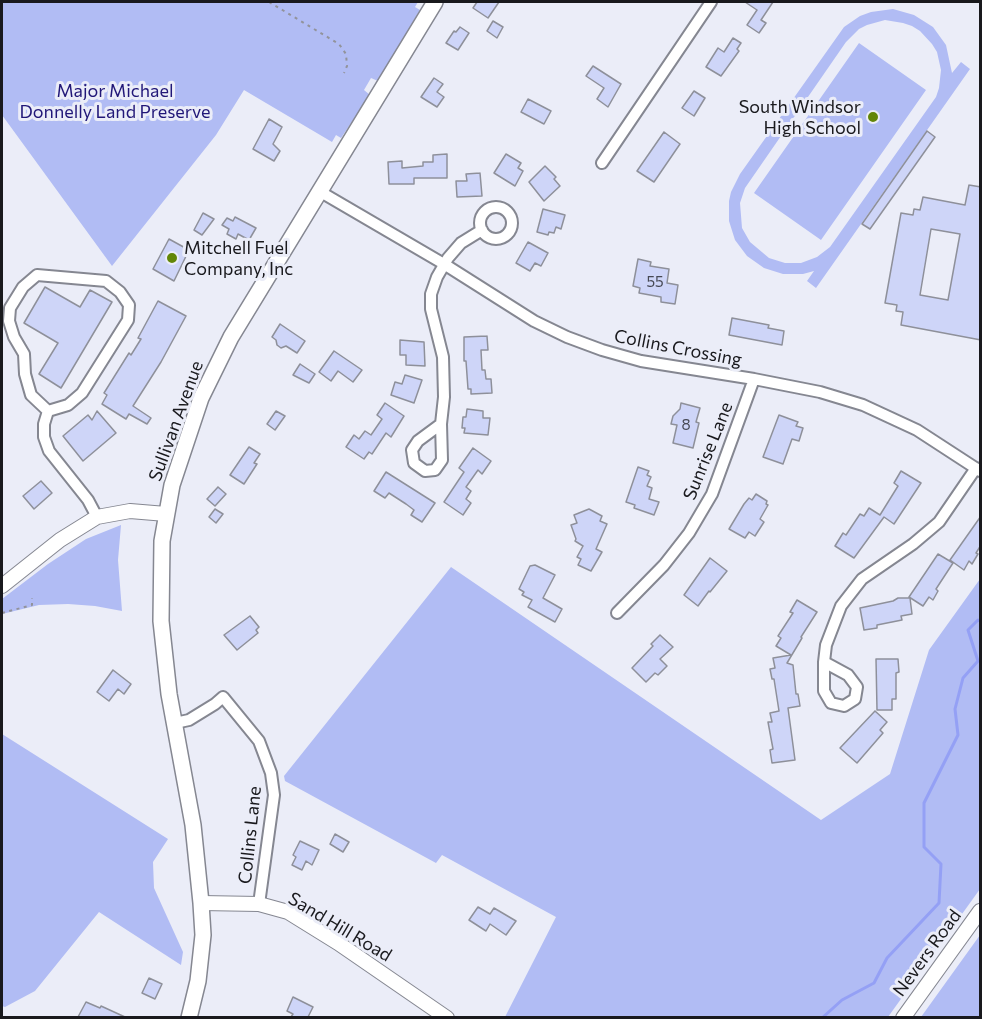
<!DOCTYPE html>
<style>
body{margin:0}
#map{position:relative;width:982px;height:1019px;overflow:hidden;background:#ebedf8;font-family:Commissioner,sans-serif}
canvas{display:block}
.frame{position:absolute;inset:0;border:3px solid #19191d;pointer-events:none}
</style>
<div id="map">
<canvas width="982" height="1019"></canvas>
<div class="frame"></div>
</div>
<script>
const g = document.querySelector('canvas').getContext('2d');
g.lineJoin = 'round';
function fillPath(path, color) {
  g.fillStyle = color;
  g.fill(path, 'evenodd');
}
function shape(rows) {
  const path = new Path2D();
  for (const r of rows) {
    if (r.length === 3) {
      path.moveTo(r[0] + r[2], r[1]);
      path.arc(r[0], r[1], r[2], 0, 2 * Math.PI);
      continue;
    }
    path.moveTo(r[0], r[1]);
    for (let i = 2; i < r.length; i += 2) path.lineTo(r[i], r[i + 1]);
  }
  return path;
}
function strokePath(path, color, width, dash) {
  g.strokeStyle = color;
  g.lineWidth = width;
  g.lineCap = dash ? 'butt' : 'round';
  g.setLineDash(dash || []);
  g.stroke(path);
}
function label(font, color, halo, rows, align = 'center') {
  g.font = font + ' Commissioner,sans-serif';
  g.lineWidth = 6;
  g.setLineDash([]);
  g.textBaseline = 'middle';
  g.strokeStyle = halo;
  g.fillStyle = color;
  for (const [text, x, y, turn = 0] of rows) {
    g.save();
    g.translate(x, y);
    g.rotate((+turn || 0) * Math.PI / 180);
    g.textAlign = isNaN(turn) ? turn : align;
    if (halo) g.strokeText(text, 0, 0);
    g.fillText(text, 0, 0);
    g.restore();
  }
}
fillPath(shape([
 [2,2,418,2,415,7,420,10,378,81,371,78,364,90,370,95,341,138,336,135,332,142,244,90,216,135,112,266,2,115],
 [893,9,914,15,933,27,946,45,952,73,961,62,970,69,816,288,807,281,814,271,803,274,783,274,764,268,747,256,735,240,729,221,729,201,731,192,740,174,844,27,860,16,871,12],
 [885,20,903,23,912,26,920,31,932,44,937,52,941,70,939,88,936,97,830,247,817,257,801,263,785,263,769,258,750,242,742,228,740,203,745,188,846,42,859,29,867,25],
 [859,43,926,90,821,240,754,193],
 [121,525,118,560,122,611,95,606,68,604,39,605,2,614,2,599,48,564,86,539],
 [451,567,821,820,890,774,929,650,980,579,980,889,888,1017,505,1017,556,917,442,855,436,863,285,781,284,776],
 [2,734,168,839,153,862,154,888,183,952,181,965,99,912,35,991,5,1007,2,1006],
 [980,935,980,1017,921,1017]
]), '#b1bcf4');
strokePath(shape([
 [822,1018,842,1000,874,983,887,958,939,903,941,864,924,847,924,803,958,735,955,709,963,678,978,661,968,630,978,620,980,621]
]), '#94a0f5', 3);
const building = shape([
 [477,2,499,2,488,18,473,8,477,2],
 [745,2,773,2,761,20,766,23,759,33,747,25,757,10,745,2],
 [493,21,503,27,497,38,487,31,493,21],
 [460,27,469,33,458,50,446,43,454,31,456,32,460,27],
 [733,38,741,43,737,49,739,51,721,76,706,67,718,48,724,52,733,38],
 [593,66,621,84,608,107,597,99,604,88,586,76,593,66],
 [434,78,443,84,437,92,444,97,437,107,421,97,434,78],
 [694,91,705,98,694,116,682,108,694,91],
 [528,99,551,111,544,124,521,112,528,99],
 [269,119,282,127,273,144,280,151,274,161,253,149,269,119],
 [927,131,935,137,870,229,862,224,927,131],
 [664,132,680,144,654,182,637,171,664,132],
 [447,154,447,178,414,178,414,184,389,184,388,162,402,161,402,168,423,166,423,162,433,162,433,155,447,154],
 [506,154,521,163,518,168,523,171,515,186,494,173,506,154],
 [545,166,556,177,554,179,560,186,544,201,529,182,545,166],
 [480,173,482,196,457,197,456,181,467,181,466,174,480,173],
 [969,185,981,187,981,340,901,325,903,312,896,311,897,305,885,303,901,213,913,215,914,209,920,210,923,197,965,205,969,185],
 [931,229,960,234,948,300,920,295,931,229],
 [543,209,565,215,561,229,556,227,554,233,549,232,548,235,537,232,543,209],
 [203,213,214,219,202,235,194,230,203,213],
 [235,217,256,228,249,240,238,234,236,239,227,234,229,229,222,225,227,218,233,221,235,217],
 [169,239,189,250,174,281,153,269,169,239],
 [528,242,548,253,541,266,535,263,530,271,516,263,528,242],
 [638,259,651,262,650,266,669,269,667,283,678,285,675,304,661,302,661,297,639,293,640,288,633,286,638,259],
 [45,287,80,307,90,290,112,302,61,388,39,374,58,343,24,323,45,287],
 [158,301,186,316,161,362,133,406,151,418,147,424,129,414,126,419,102,404,107,395,104,393,129,353,131,355,141,339,138,338,158,301],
 [732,318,769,325,768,328,784,331,782,345,729,335,732,318],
 [280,324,305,341,297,353,286,346,281,348,277,345,276,340,272,337,280,324],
 [487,336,488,350,481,350,482,370,485,370,486,379,491,379,492,393,471,394,471,389,468,389,466,361,464,361,464,337,487,336],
 [400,340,424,342,425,366,406,365,406,355,400,355,400,340],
 [334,351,362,370,353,382,338,371,331,381,319,372,334,351],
 [300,364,315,374,309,383,293,375,300,364],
 [405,375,422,380,414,403,391,395,395,382,402,384,405,375],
 [385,403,404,416,391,437,386,433,372,454,369,452,364,459,346,447,354,435,359,439,365,431,371,435,382,419,377,415,385,403],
 [681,403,700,408,696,422,699,423,693,448,673,443,677,425,671,424,673,416,680,409,681,403],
 [467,409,483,411,483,418,490,418,488,435,464,433,465,428,462,428,463,417,466,417,467,409],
 [97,411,116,433,83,461,63,436,88,415,92,420,97,411],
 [276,411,285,416,275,430,267,424,276,411],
 [779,415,798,422,796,426,803,428,799,441,792,439,783,464,763,457,779,415],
 [249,447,260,454,254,463,257,464,244,484,230,475,249,447],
 [473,448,491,461,482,474,478,470,466,487,471,491,466,499,471,503,463,515,444,502,464,472,459,468,473,448],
 [638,467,649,471,647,475,651,477,647,486,652,488,649,499,659,502,654,515,634,508,635,505,626,502,638,467],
 [901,471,921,483,894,524,884,517,854,558,835,546,843,533,846,535,860,514,864,516,869,508,880,515,898,486,894,483,901,471],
 [386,472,435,503,422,522,411,515,414,510,406,504,389,493,385,498,374,491,386,472],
 [41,481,52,493,34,509,23,496,41,481],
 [218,487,226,494,215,506,207,499,218,487],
 [756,494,767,501,766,504,768,505,760,519,764,522,755,536,749,532,745,538,729,529,744,504,749,498,752,500,756,494],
 [215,509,223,514,216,523,209,517,215,509],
 [589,509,602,516,600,521,607,524,596,549,602,552,591,571,578,565,581,559,577,557,583,546,575,541,576,539,571,525,577,523,574,515,589,509],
 [981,516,981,545,976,553,978,554,972,564,969,561,964,570,950,560,981,516],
 [938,554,953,563,936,589,938,591,933,600,929,597,923,606,909,597,938,554],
 [710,558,727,571,710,592,709,591,698,606,684,595,710,558],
 [535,565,555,575,543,598,562,609,555,622,528,607,532,600,522,595,524,592,519,589,530,566,535,565],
 [898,598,910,598,912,614,901,616,902,620,877,625,877,628,864,630,860,608,893,601,898,598],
 [797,600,817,612,801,637,802,638,787,663,793,665,796,694,798,694,800,706,788,708,795,760,772,763,770,750,773,749,768,722,772,722,770,713,779,711,774,679,772,679,770,669,775,668,773,658,791,655,776,646,781,638,778,636,793,613,790,612,797,600],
 [250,616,259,627,256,630,258,633,237,650,224,635,250,616],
 [660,635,673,647,660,659,667,666,658,675,655,673,646,682,632,668,653,646,651,644,660,635],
 [876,659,898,659,899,672,896,673,896,699,892,699,892,710,877,710,876,659],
 [113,670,131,684,124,694,118,689,109,701,97,692,113,670],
 [875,711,887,722,880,730,883,733,857,763,840,748,875,711],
 [335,834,349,842,343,852,330,844,335,834],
 [300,841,319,850,312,865,306,861,302,870,292,865,296,857,293,855,300,841],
 [478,907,490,914,494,908,516,921,506,935,490,924,486,931,469,920,478,907],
 [149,978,162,984,155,999,142,993,149,978],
 [293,997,313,1007,308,1017,291,1017,293,1014,287,1011,293,997],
 [86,1002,100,1008,101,1006,125,1017,78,1017,86,1002]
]);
fillPath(building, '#ced5f8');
strokePath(building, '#8e909a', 1.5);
const minor = shape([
 [602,163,711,2],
 [319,191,444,264,534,321,567,337,602,350,641,361,754,379,820,392,863,405,917,430,980,471],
 [496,223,16],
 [48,411,31,395,25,374,24,354,14,337,9,321,10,308,23,287,37,275,106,281,120,292,129,305,128,320,82,393,68,405,48,411,44,424,44,437,49,451,88,500,97,517],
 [441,424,418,441,412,450,414,463,425,471,435,470,442,460,441,424,444,397,443,357,431,309,431,294,437,277,448,258,461,243,482,230],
 [617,613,664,565,689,533,712,494,754,379],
 [824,662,848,675,857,687,855,699,844,706,831,703,824,691,824,662,826,645,841,606,862,579,913,544,939,522,976,468],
 [175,723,189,720,215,704,223,697,259,741,271,773,274,795,259,904]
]);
const tertiary = shape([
 [2,586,60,540,97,517,130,511,166,514],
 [201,903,259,904,288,912,338,943,447,1018],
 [903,1018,980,911]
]);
const secondary = shape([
 [189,1018,198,981,203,935,201,903,193,825,169,694,161,621,162,541,172,485,201,398,231,337,435,2]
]);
strokePath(minor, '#858791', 14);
strokePath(tertiary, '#858791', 16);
strokePath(secondary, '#858791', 18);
strokePath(shape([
 [269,2,339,44,346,54,347,66,344,73],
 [2,613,32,605,32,598]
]), '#92939b', 2, [3, 4.5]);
strokePath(minor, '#fff', 10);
strokePath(tertiary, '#fff', 14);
strokePath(secondary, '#fff', 15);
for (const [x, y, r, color] of [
 [873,117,6,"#628608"],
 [172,258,6,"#628608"]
]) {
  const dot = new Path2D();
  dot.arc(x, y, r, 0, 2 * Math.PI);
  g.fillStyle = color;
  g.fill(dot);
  strokePath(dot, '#ebedf8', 2);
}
label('15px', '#464854', null, [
 ["55",655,282],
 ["8",686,425]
]);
label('18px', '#211778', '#ebedf8', [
 ["Major Michael",115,91],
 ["Donnelly Land Preserve",115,112]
]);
label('18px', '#19191d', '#ebedf8', [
 ["South Windsor",861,107],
 ["High School",861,128],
 ["Mitchell Fuel",184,248,"left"],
 ["Company, Inc",184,269,"left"]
], 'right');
label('18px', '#19191d', '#ebedf8', [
 ["Collins Crossing",678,348,11],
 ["Sullivan Avenue",176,421,-70],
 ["Sunrise Lane",708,451,-68],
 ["Collins Lane",250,835,-84],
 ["Sand Hill Road",340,927,31],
 ["Nevers Road",927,953,-54]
]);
</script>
